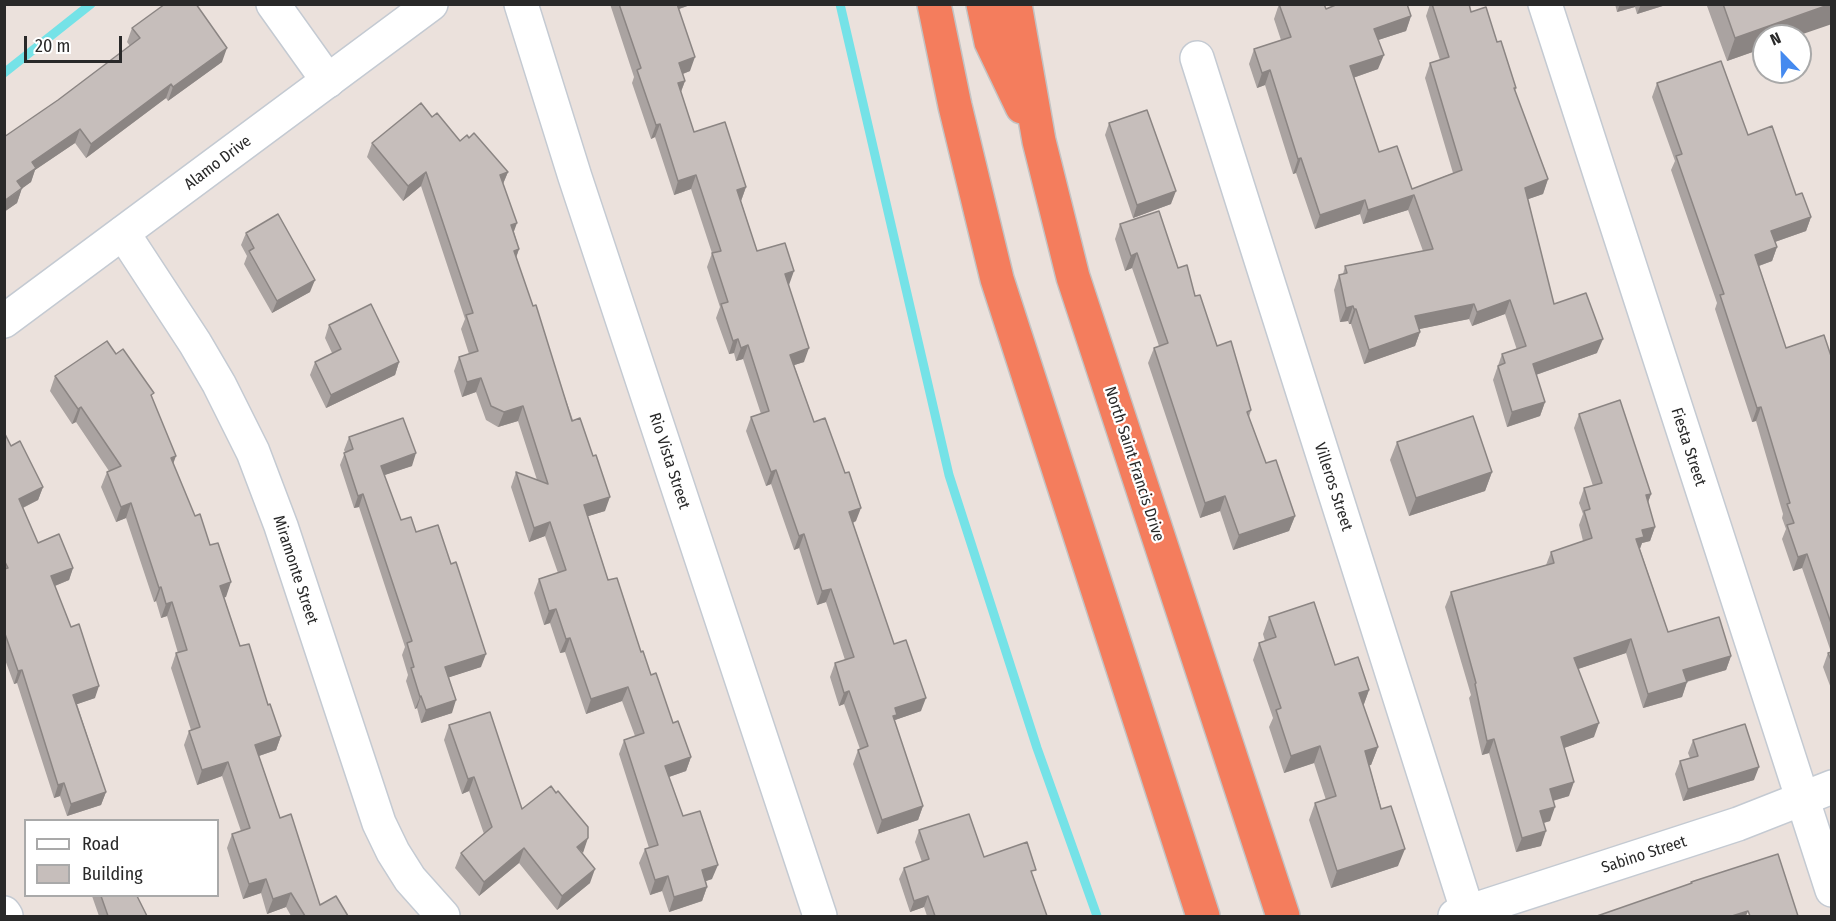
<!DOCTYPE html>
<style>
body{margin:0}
#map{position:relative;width:1836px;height:921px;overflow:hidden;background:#ebe1dc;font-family:"Fira Sans Condensed",sans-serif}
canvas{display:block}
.frame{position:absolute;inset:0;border:6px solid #292929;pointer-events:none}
.legend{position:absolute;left:24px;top:819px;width:195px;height:78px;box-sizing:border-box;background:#fff;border:2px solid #a9a9a9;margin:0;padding:8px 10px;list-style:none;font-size:18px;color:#292929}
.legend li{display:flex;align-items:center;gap:12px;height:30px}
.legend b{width:30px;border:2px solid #a9a9a9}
.north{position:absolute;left:1752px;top:24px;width:60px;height:60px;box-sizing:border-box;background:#fff;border:2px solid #a9a9a9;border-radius:50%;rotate:337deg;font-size:16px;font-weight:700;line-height:24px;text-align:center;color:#292929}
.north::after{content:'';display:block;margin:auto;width:21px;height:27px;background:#458aef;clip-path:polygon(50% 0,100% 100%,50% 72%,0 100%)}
.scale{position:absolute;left:24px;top:36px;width:98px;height:27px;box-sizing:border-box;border:3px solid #292929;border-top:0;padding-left:8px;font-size:18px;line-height:21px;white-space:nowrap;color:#292929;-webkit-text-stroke:4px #fff;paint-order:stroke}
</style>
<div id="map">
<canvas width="1836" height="921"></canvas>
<div class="frame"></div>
<ul class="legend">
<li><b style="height:8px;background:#fff"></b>Road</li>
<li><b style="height:16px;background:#c6bebb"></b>Building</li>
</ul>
<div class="north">N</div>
<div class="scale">20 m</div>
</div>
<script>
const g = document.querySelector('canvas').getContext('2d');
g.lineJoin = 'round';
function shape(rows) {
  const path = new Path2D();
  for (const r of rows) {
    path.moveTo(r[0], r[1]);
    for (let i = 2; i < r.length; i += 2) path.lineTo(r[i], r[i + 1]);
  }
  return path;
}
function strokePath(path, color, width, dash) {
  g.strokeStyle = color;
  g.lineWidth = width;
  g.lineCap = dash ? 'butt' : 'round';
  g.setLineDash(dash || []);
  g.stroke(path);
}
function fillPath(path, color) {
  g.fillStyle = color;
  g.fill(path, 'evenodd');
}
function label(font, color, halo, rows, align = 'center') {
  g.font = font + ' "Fira Sans Condensed",sans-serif';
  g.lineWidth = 4.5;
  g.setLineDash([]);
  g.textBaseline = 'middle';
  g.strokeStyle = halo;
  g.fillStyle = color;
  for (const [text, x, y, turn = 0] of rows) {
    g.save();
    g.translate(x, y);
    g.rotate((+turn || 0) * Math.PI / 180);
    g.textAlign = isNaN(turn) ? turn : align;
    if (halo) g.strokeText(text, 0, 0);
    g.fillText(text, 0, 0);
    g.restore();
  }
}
strokePath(shape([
 [840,4,949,475,1037,748,1097,916],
 [4,73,91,4]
]), '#75e2e7', 9);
const street = shape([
 [273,4,328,81],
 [521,4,575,177,820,916],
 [1545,4,1832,890],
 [1197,58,1469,916],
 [123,233,195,343,219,384,253,452,281,526,379,823,393,852,410,879,443,916],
 [4,913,6,916],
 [1455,916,1738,824,1832,787]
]);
const secondary = shape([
 [4,321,431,4]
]);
const highway = shape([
 [934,4,955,106,997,279,1203,916],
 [983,4,991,42,1022,107],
 [1015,4,1039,141,1073,277,1283,916]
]);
strokePath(street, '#c4cad2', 36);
strokePath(secondary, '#c4cad2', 36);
strokePath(highway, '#c3c3c3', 36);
strokePath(street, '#fff', 33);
strokePath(secondary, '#fff', 33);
strokePath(highway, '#f47d5d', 33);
fillPath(shape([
 [610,4,693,4,679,9,690,71,683,74,685,81,681,92,694,132,746,187,741,201,757,251,789,285,804,362,794,365,814,422,856,521,853,523,894,644,921,711,895,720,894,722,923,806,918,820,877,834,853,764,858,750,860,749,844,704,839,706,830,677,835,663,845,660,826,602,817,605,799,548,794,550,771,484,766,486,746,431,751,417,761,414,743,359,736,361,734,353,729,354,716,318,720,307,707,267,712,253,691,189,674,195,655,137,651,139,632,83,634,77],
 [1279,4,1411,16,1406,31,1378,40,1378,69,1353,78,1379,152,1412,189,1453,173,1425,78,1430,63,1440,60,1426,16,1430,4,1469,4,1471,12,1497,42,1516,88,1515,91,1548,179,1543,194,1528,199,1554,304,1597,353,1536,375,1545,402,1540,416,1507,427,1493,380,1502,354,1517,350,1505,314,1472,326,1469,319,1419,329,1420,332,1415,346,1364,364,1351,324,1349,324,1348,321,1340,322,1334,290,1339,275,1343,274,1345,266,1423,251,1408,210,1363,224,1360,214,1315,229,1296,173,1293,174,1265,85,1257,88,1249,64,1254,49,1281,40,1274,19],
 [1615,4,1669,4,1637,14,1635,7,1617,12],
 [1708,4,1832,4,1764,36,1764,48,1727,61,1707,6],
 [132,28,222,62,168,101,166,98,86,158,75,143,35,170,31,182,22,188,17,203,4,212,58,100,130,46,127,42],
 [1657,83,1748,135,1796,195,1811,217,1806,231,1775,242,1777,247,1772,261,1759,266,1786,348,1832,359,1832,691,1823,667,1828,653,1831,652,1802,568,1793,571,1782,539,1786,529,1782,518,1783,514,1756,421,1752,422,1715,309,1717,303,1671,170,1675,161,1652,97],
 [432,117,460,141,469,138,508,172,503,184,514,232,519,249,516,258,605,511,588,516,608,580,673,723,691,757,686,771,669,777,683,816,712,879,706,881,707,887,702,901,669,912,662,891,650,895,639,863,645,849,649,848,619,754,624,740,635,736,622,701,586,714,565,652,560,653,550,623,544,625,534,593,539,579,558,573,545,536,529,542,511,487,516,472,537,480,518,421,498,427,486,420,476,392,462,397,454,371,459,357,469,354,461,329,465,319,421,186,403,201,367,157,372,143],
 [1109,123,1171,204,1133,218,1105,135],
 [1120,224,1178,268,1195,296,1217,346,1251,410,1249,417,1266,463,1295,516,1289,531,1233,550,1220,511,1200,518,1148,363,1154,348,1159,346,1132,268,1125,271,1115,239],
 [246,233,310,292,272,313,244,264,247,256,241,245],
 [329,325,399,362,395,375,326,408,310,375,315,362,332,353,325,338],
 [116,354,152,397,173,464,226,597,224,597,240,646,268,705,281,736,276,750,259,756,280,818,320,905,348,916,291,916,286,907,267,914,261,893,243,899,227,848,232,834,241,831,222,776,197,785,184,745,189,731,191,730,171,668,176,653,178,653,167,616,161,618,156,601,154,602,126,518,116,522,101,487,107,472,109,471,76,422,72,424,50,391,55,376],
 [1579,414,1651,494,1648,502,1655,527,1650,541,1642,543,1640,549,1668,632,1731,656,1726,670,1687,682,1682,697,1643,708,1626,653,1578,669,1594,737,1564,748,1569,796,1553,801,1550,821,1544,823,1541,846,1516,852,1489,753,1482,755,1469,698,1471,695,1445,607,1451,592,1546,565,1551,552,1583,541,1579,525,1583,514,1579,503,1584,488,1593,486,1574,428],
 [4,432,11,446,43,487,38,500,23,508,38,543,73,568,69,580,55,586,95,698,77,704,106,792,101,805,67,816,60,796,54,798,17,683,14,684,4,657],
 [349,437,412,466,384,475,401,520,416,532,481,667,449,677,452,713,421,723,417,708,415,709,406,681,408,675,402,655,405,647,359,507,354,508,340,465,345,452,344,450],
 [1397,442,1492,472,1485,491,1409,516,1390,460],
 [1269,617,1369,690,1363,706,1378,747,1371,765,1369,765,1398,866,1331,888,1309,820,1315,803,1326,800,1314,763,1284,773,1269,727,1273,718,1253,660,1259,643,1265,641,1263,634],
 [449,725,522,809,582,853,590,883,557,910,519,863,479,896,455,868,461,853,484,834,469,791,462,794,444,740],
 [1693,740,1754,780,1683,801,1675,774,1680,761,1690,758,1688,753],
 [919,830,1033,877,1047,916,927,916,924,907,910,912,899,879,904,868,922,862,915,842],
 [92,896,137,896,147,916,99,916]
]), '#aaa3a1');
fillPath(shape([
 [673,4,693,4,670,12],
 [1620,4,1636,4,1635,7,1617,12],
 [1641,4,1669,4,1637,14],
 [1832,4,1832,24,1797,36,1764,36,1764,48,1727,61,1735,38],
 [1411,16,1406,31,1369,43,1374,29],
 [227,48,222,62,168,101,173,87],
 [1384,55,1378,69,1344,81,1350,66],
 [695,57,690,71,674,77,679,63],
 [1270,70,1265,85,1257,88,1262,73],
 [685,81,680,94,678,83],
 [171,84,166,98,86,158,91,144],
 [660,124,655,137,651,139,656,125],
 [80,129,75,143,35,170,31,182,12,196,17,181,32,162],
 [1301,158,1296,173,1293,174,1298,159],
 [426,172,421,186,403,201,408,186],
 [508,172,502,186,500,175],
 [696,175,691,189,674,195,678,181],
 [1548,179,1543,194,1520,202,1525,188],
 [746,187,741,201,737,190],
 [22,188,17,203,4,212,4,201],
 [1176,191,1171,204,1133,218,1137,205],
 [1414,195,1408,210,1363,224,1368,210],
 [1365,200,1360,214,1315,229,1320,215],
 [1811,217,1806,231,1766,245,1771,231],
 [517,223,512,237,511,225],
 [1777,247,1772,261,1750,269,1755,255],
 [519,249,514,263,514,251],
 [1137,253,1132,268,1125,271,1131,256],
 [794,271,789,285,780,288,785,274],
 [315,280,310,292,272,313,277,301],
 [1510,300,1505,314,1472,326,1477,312],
 [1474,304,1469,319,1410,331,1415,316],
 [1353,306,1348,321,1340,322,1346,308],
 [1354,309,1356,309,1351,324,1349,324],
 [1420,332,1415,346,1364,364,1369,350],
 [738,339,734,353,729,354,733,341],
 [1603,339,1597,353,1527,378,1533,364],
 [748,345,743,359,736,361,741,348],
 [809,348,804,362,785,368,790,355],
 [399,362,395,375,326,408,331,395],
 [481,378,476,392,462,397,467,382],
 [1545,402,1540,416,1507,427,1512,412],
 [523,406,518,421,498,427,504,412],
 [81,407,76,422,72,424,78,409],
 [1761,407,1756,421,1752,422,1757,408],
 [416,453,412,466,376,478,381,466],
 [176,456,171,470,171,458],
 [776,470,771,484,766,486,771,472],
 [1492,472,1485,491,1409,516,1416,498],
 [43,487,38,500,14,512,19,499],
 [363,494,359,507,354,508,358,496],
 [1651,494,1646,508,1646,495],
 [1225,496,1220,511,1200,518,1205,503],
 [610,497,605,511,579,519,584,505],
 [131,503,126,518,116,522,121,507],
 [861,508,856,521,844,526,849,512],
 [1295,516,1289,531,1233,550,1239,535],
 [550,522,545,536,529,542,534,528],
 [1655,527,1650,541,1642,543,1639,551,1636,539,1642,530],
 [804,534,799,548,794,550,799,536],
 [1807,554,1802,568,1793,571,1798,557],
 [73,568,69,580,47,589,51,576],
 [231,582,226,597,215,600,220,586],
 [161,587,156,601,154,602,159,588],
 [831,589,826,602,817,605,822,591],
 [172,602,167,616,161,618,166,604],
 [556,609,550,623,544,625,549,611],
 [570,638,565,652,560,653,566,639],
 [1631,639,1626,653,1569,672,1574,658],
 [486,654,481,667,441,680,445,667],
 [1731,656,1726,670,1678,684,1683,670],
 [22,670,17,683,14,684,18,671],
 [1687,682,1682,697,1643,708,1648,694],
 [99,686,95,698,69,707,73,695],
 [628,687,622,701,586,714,591,699],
 [1369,690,1363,707,1359,693],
 [849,691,844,704,839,706,844,693],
 [421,696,417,708,415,709,420,697],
 [926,698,921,711,895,720,892,728,888,730,895,708],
 [456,700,452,713,421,723,426,710],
 [1599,723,1594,737,1556,751,1561,737],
 [281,736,276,750,250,759,255,745],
 [1494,739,1489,753,1482,755,1487,741],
 [1320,746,1314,763,1284,773,1291,756],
 [1378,747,1371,765,1358,768,1365,751],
 [691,757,686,771,660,780,665,766],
 [228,762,222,776,197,785,202,770],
 [1759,767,1754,780,1683,801,1688,789],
 [474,777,469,791,462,794,468,779],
 [1574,782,1569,796,1545,803,1550,789],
 [64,783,60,796,54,798,58,785],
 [106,792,101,805,67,816,71,804],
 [923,806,918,820,877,834,882,820],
 [1555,807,1550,821,1535,825,1540,811],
 [1546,831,1541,846,1516,852,1522,838],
 [588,838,583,853,577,847],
 [524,848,519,863,479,896,484,882],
 [1405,849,1398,866,1331,888,1337,871],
 [718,865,712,879,697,884,702,870],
 [595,869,590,883,557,910,562,896],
 [668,876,662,891,650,895,655,880],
 [266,879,261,893,243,899,249,884],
 [707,887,702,901,669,912,674,897],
 [291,893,286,907,267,914,273,899],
 [928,896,924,907,910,912,914,901],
 [1748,911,1746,916,1732,916]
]), '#8b8583');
const building = shape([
 [165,4,196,4,227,48,173,87,171,84,91,144,80,129,32,162,36,168,17,181,22,188,4,201,4,137,58,100,140,38,132,28,165,4],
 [619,4,677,4,695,57,679,63,685,81,678,83,694,132,725,122,746,187,737,190,757,251,785,243,794,271,785,274,809,348,790,355,814,422,825,418,845,473,849,472,861,508,849,512,894,644,906,640,926,698,895,708,897,715,893,716,923,806,882,820,858,750,868,746,849,691,844,693,835,663,854,657,831,589,822,591,804,534,799,536,776,470,771,472,751,417,769,411,748,345,741,348,738,339,733,341,721,304,728,302,712,253,721,251,696,175,678,181,660,124,656,125,637,70,641,68,619,4],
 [1279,4,1324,4,1326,9,1338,4,1407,4,1411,16,1374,29,1384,55,1350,66,1379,152,1397,146,1412,189,1462,170,1430,63,1449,57,1432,4,1469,4,1471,12,1486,7,1497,42,1501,41,1516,88,1514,88,1548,179,1525,188,1554,304,1586,293,1603,339,1533,364,1545,402,1512,412,1498,366,1505,363,1502,354,1526,346,1510,300,1477,312,1474,304,1415,316,1420,332,1369,350,1356,309,1354,309,1353,306,1346,308,1339,275,1347,273,1345,266,1433,249,1414,195,1368,210,1365,200,1320,215,1301,158,1298,159,1270,70,1262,73,1254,49,1291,37,1279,4],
 [1723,4,1831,4,1735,38,1723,4],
 [1721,61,1748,135,1772,126,1796,195,1802,193,1811,217,1771,231,1777,247,1755,255,1786,348,1824,335,1832,359,1832,626,1807,554,1798,557,1787,525,1794,523,1787,504,1790,503,1761,407,1757,408,1720,295,1724,294,1676,156,1682,154,1657,83,1721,61],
 [421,103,432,117,437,113,460,141,467,135,469,138,474,133,508,172,500,175,517,223,511,225,519,249,514,251,533,306,536,305,572,421,580,418,593,456,596,455,610,497,584,505,608,580,617,578,641,652,643,651,651,675,656,673,673,723,678,721,691,757,665,766,683,816,700,811,718,865,702,870,707,887,674,897,668,876,655,880,645,849,658,845,624,740,644,733,628,687,591,699,570,638,566,639,556,609,549,611,539,579,566,570,550,522,534,528,516,472,548,484,523,406,504,412,491,406,481,378,467,382,459,357,478,351,466,315,473,313,426,172,408,186,372,143,421,103],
 [1147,110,1176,191,1137,205,1109,123,1147,110],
 [1159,211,1178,268,1187,265,1195,296,1200,295,1217,346,1231,341,1251,410,1247,412,1266,463,1276,460,1295,516,1239,535,1225,496,1205,503,1154,348,1168,343,1137,253,1131,256,1120,224,1159,211],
 [278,214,315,280,277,301,249,251,254,248,246,233,278,214],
 [371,304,399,362,331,395,315,362,341,349,329,325,371,304],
 [107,341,116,354,123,349,154,393,151,395,176,456,171,458,195,516,200,514,210,545,218,543,231,582,220,586,240,646,249,644,268,705,270,704,281,736,255,745,280,818,291,814,320,905,336,896,348,916,305,916,291,893,273,899,266,879,249,884,232,834,250,828,228,762,202,770,189,731,200,727,176,653,187,650,172,602,166,604,161,587,159,588,131,503,121,507,107,472,121,466,81,407,78,409,55,376,107,341],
 [1620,400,1651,494,1646,495,1655,527,1642,530,1644,537,1636,539,1668,632,1719,617,1731,656,1683,670,1687,682,1648,694,1631,639,1574,658,1599,723,1561,737,1574,782,1550,789,1555,807,1540,811,1546,831,1522,838,1494,739,1487,741,1475,684,1476,683,1451,592,1554,563,1551,552,1592,538,1584,511,1590,509,1584,488,1602,483,1579,414,1620,400],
 [1473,416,1492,472,1416,498,1397,442,1473,416],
 [403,418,416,453,381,466,401,520,411,517,416,532,438,525,451,564,456,562,486,654,445,667,456,700,426,710,421,696,420,697,411,668,414,667,407,643,412,641,363,494,358,496,344,453,353,449,349,437,403,418],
 [4,432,11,446,20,441,43,487,19,499,38,543,59,534,73,568,51,576,71,627,79,624,99,686,73,695,106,792,71,804,64,783,58,785,22,670,18,671,4,631,4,569,8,568,4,560,4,432],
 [1314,602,1335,665,1358,657,1369,690,1359,693,1378,747,1365,751,1381,809,1391,806,1405,849,1337,871,1315,803,1336,796,1320,746,1291,756,1276,710,1281,708,1259,643,1276,637,1269,617,1314,602],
 [1832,652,1832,662,1828,653,1832,652],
 [490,712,522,809,551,786,556,793,558,791,588,827,588,838,577,847,595,869,562,896,524,848,484,882,461,853,492,827,474,777,468,779,449,725,490,712],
 [1745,724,1759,767,1688,789,1680,761,1698,756,1693,740,1745,724],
 [969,814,984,857,1027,842,1036,870,1031,871,1047,916,935,916,928,896,914,901,904,868,929,859,919,830,969,814],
 [1778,854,1798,916,1750,916,1748,911,1732,916,1597,916,1692,883,1691,882,1778,854],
 [101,896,137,896,147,916,108,916,101,896]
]);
fillPath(building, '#c6bebb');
strokePath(building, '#8b8583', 1.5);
label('16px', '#292929', '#fff', [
 ["Alamo Drive",218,163,-37],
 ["Fiesta Street",1688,447,72],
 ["Rio Vista Street",669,461,72],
 ["North Saint Francis Drive",1134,464,72],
 ["Villeros Street",1333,487,72],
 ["Miramonte Street",295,570,72],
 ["Sabino Street",1644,855,-18]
]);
</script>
